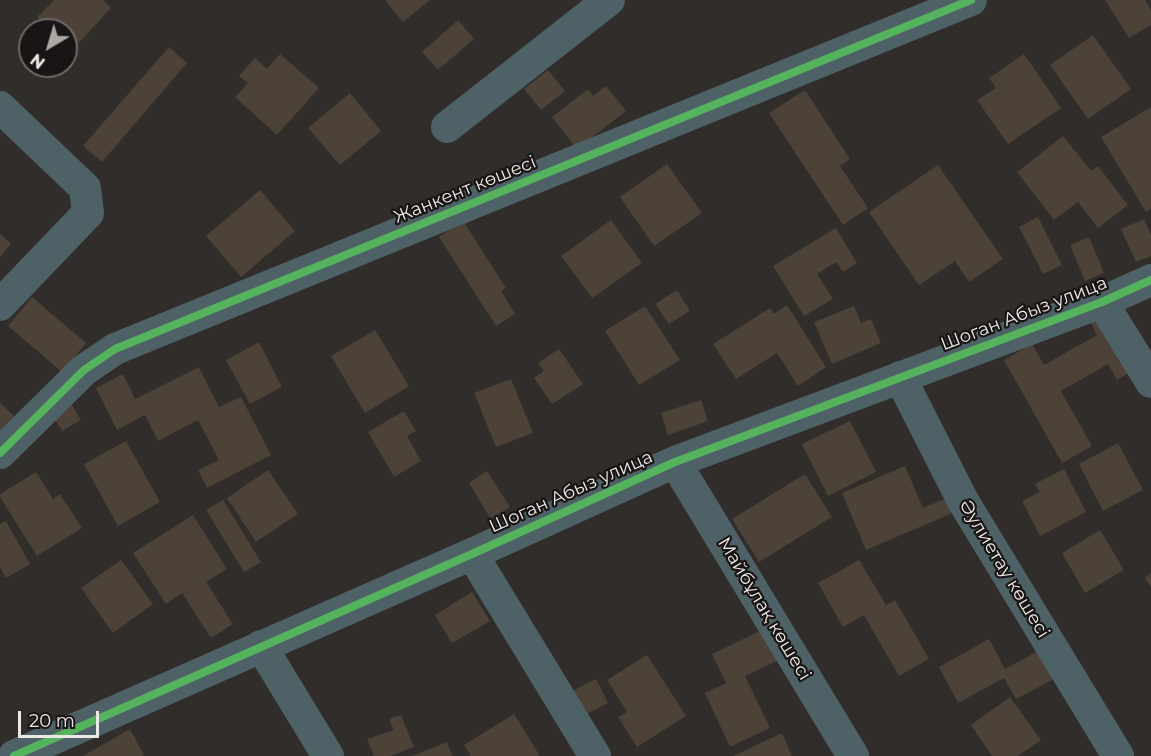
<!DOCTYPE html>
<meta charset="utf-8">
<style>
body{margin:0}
#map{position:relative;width:1151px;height:756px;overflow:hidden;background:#302d2b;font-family:Montserrat,sans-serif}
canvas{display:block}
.north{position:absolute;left:18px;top:18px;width:60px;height:60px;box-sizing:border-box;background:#181514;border:2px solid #6d6968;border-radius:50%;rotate:218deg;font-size:16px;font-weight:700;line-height:24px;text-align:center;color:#ece8e6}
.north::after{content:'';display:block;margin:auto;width:21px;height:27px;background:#aaa7a5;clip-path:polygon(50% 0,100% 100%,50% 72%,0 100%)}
.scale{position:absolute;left:18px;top:711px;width:81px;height:27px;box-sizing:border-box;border:3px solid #ece8e6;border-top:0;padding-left:8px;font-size:18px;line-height:21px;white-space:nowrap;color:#ece8e6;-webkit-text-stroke:4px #181514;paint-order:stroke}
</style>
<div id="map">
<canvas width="1151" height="756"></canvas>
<div class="north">N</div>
<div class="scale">20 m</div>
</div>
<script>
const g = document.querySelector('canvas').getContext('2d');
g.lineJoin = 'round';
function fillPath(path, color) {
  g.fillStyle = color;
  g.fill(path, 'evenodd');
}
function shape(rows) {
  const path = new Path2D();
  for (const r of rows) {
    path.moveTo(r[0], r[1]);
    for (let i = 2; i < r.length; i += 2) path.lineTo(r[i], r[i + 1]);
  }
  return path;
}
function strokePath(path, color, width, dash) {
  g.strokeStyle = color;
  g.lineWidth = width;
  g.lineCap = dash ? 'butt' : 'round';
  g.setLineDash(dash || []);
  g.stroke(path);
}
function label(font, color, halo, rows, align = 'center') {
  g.font = font + ' Montserrat,sans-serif';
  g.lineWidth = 4.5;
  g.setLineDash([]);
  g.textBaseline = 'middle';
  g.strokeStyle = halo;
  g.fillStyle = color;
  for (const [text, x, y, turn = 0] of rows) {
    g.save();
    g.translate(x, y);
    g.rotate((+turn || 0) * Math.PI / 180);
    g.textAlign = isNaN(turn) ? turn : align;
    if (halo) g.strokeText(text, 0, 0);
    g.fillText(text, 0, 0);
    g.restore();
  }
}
fillPath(shape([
 [54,0,103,0,111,8,72,50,66,44,66,30,51,30,37,17],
 [385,0,430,0,403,22],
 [1105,0,1145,0,1151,10,1151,25,1129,38],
 [458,20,474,39,438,70,422,52],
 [1093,35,1131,89,1088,119,1050,65],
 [169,47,187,63,102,162,83,146],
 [280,54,319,88,277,135,235,97,248,83,239,76,255,58,267,69],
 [1024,54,1061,108,1008,144,977,100,996,88,989,78],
 [548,70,565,91,541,110,524,89],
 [606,86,626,111,577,149,552,117,588,89,593,96],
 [805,90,850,159,840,166,868,208,843,225,769,113],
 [350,93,381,131,340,165,308,128],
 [1151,107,1151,209,1146,212,1101,137],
 [1063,136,1091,171,1098,166,1128,205,1098,228,1078,202,1054,220,1017,172],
 [667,164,702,213,654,246,620,197],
 [938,165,1003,259,969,282,955,261,919,285,869,212],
 [260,190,295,231,241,277,206,236],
 [1038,217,1062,265,1043,274,1019,227],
 [1144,219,1151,235,1151,256,1136,262,1121,229],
 [611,220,642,263,592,298,561,256],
 [463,221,506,288,501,291,515,314,496,326,439,237],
 [836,228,857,263,843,272,836,262,817,274,833,299,804,316,773,266],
 [0,234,11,244,0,257],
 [1089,237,1104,273,1085,281,1070,245],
 [677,290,690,311,669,324,655,304],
 [32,297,86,343,62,372,8,326],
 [787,305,826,367,798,386,777,353,736,379,713,344,770,308,774,314],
 [645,306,680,360,639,385,605,331],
 [854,306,861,323,871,319,881,343,832,364,814,322],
 [1099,314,1131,372,1117,380,1108,364,1061,391,1092,446,1062,463,1004,360,1032,344,1044,365,1097,335,1089,320],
 [375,330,409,386,365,413,331,356],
 [259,342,282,387,250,404,226,360],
 [559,349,583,384,552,404,534,378,544,371,538,363],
 [199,367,219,407,241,397,271,455,207,488,198,470,219,460,198,420,158,441,145,415,117,430,96,388,123,374,135,399],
 [511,379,533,433,496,447,474,393],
 [69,400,81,420,62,431,50,411],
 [701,400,708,421,668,435,661,413],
 [0,403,14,416,0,431],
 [404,411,416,431,407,436,421,461,394,477,368,432],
 [850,421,876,472,828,496,802,444],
 [126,441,160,502,118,526,84,464],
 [1118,443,1143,490,1103,511,1079,464],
 [905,466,923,508,949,497,955,512,866,550,842,493],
 [1064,469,1086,512,1040,536,1022,501,1040,492,1035,484],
 [268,470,298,514,256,542,227,498],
 [487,471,510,507,491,519,469,483],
 [36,472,53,499,60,494,82,528,37,556,0,497,0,494],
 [805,474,832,517,759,562,732,519],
 [223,500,261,562,244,572,206,510],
 [193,515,227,569,206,582,233,624,211,638,182,593,166,604,133,553],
 [6,521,30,564,6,578,0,567,0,524],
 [1100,530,1124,570,1085,593,1062,553],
 [121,560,153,604,113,633,81,588],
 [859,560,886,605,895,600,929,659,899,676,864,615,843,627,818,583],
 [1151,573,1151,587,1145,578],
 [472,592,490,621,452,643,435,615],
 [764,629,779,660,745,676,770,728,730,747,705,693,726,683,712,654],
 [989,639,1005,669,1038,651,1054,679,1016,699,1004,678,958,703,939,667],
 [647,655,686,716,637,747,618,717,627,712,607,680],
 [596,679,608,703,585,715,572,691],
 [1010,697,1041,740,1018,756,992,756,971,725],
 [514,714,540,756,471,756,464,745],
 [401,715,414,747,390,756,374,756,367,739,394,730,389,719],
 [130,729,144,755,142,756,83,756],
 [782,733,792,756,733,756],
 [447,742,453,756,412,756]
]), '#4c4238');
strokePath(shape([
 [0,107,85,188,88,213,0,305],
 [447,127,609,0],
 [1102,302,1151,382],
 [900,377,963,501,1118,756],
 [0,453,84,370,115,349,971,0],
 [675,462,853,756],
 [472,554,595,756],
 [261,646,328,756],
 [14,756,472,554,675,462,1102,302,1151,280]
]), '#4e6167', 32);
strokePath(shape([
 [0,453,84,370,115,349,971,0],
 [14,756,472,554,675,462,1102,302,1151,280]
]), '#56b35d', 8);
label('18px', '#ece8e6', '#181514', [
 ["Жанкент көшесі",465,190,-22],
 ["Шоган Абыз улица",1024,314,-21],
 ["Шоган Абыз улица",571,492,-24],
 ["Әулиетау көшесі",1004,569,59],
 ["Майбұлақ көшесі",764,609,59]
]);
</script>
